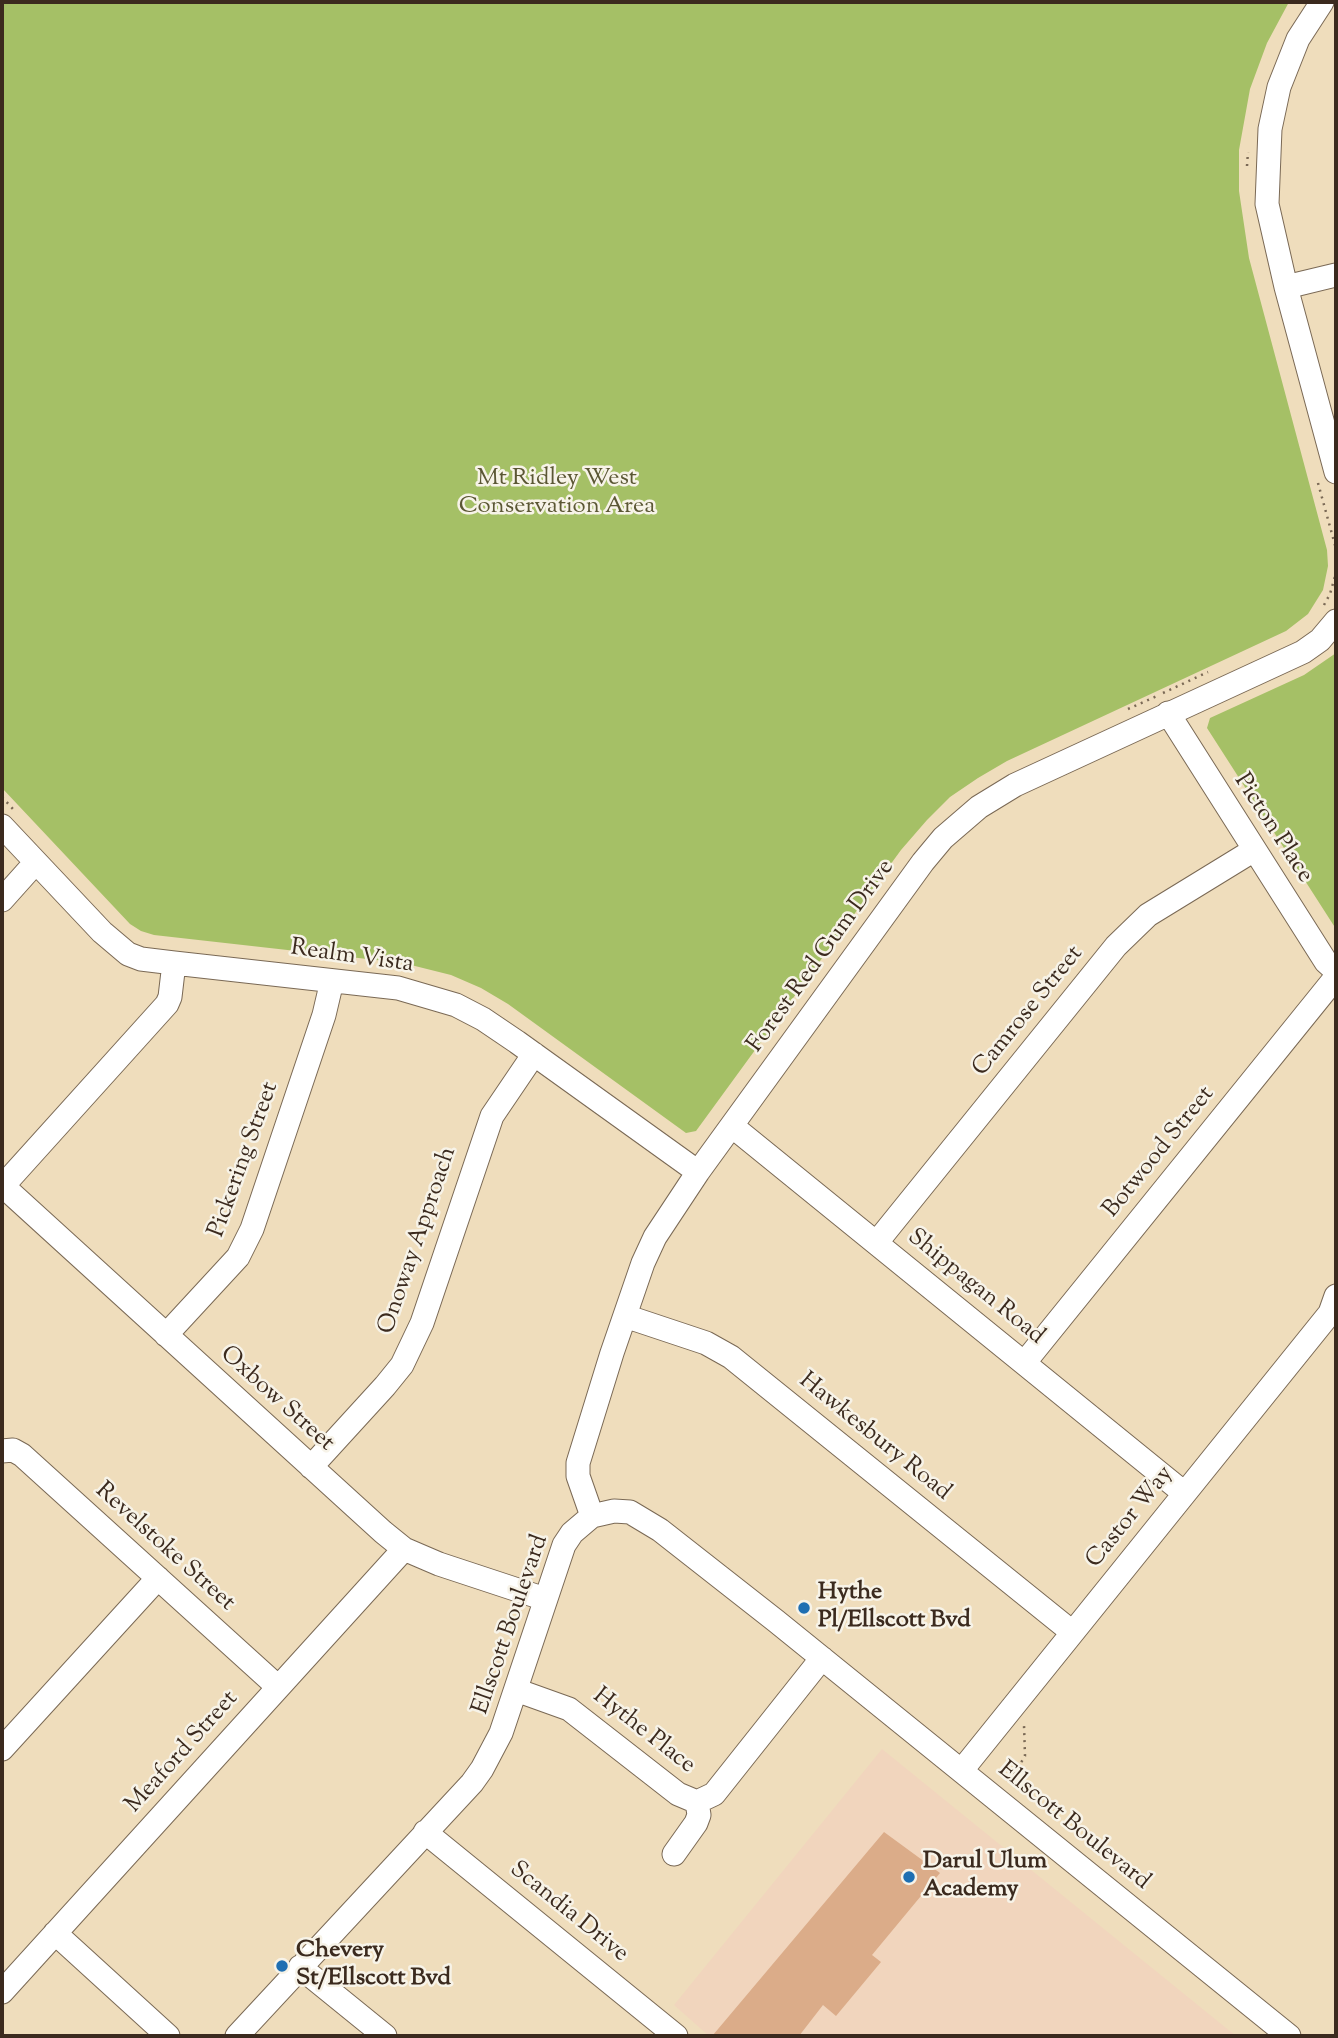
<!DOCTYPE html>
<style>
body{margin:0}
#map{position:relative;width:1338px;height:2038px;overflow:hidden;background:#efddbc;font-family:"Sorts Mill Goudy",serif}
canvas{display:block}
.frame{position:absolute;inset:0;border:4px solid #3b2a1e;pointer-events:none}
</style>
<div id="map">
<canvas width="1338" height="2038"></canvas>
<div class="frame"></div>
</div>
<script>
const g = document.querySelector('canvas').getContext('2d');
g.lineJoin = 'round';
function fillPath(path, color) {
  g.fillStyle = color;
  g.fill(path, 'evenodd');
}
function shape(rows) {
  const path = new Path2D();
  for (const r of rows) {
    path.moveTo(r[0], r[1]);
    for (let i = 2; i < r.length; i += 2) path.lineTo(r[i], r[i + 1]);
  }
  return path;
}
function strokePath(path, color, width, dash) {
  g.strokeStyle = color;
  g.lineWidth = width;
  g.lineCap = dash ? 'butt' : 'round';
  g.setLineDash(dash || []);
  g.stroke(path);
}
function label(font, color, halo, rows, align = 'center') {
  g.font = font + ' "Sorts Mill Goudy",serif';
  g.lineWidth = 5;
  g.setLineDash([]);
  g.textBaseline = 'middle';
  g.strokeStyle = halo;
  g.fillStyle = color;
  for (const [text, x, y, turn = 0] of rows) {
    g.save();
    g.translate(x, y);
    g.rotate((+turn || 0) * Math.PI / 180);
    g.textAlign = isNaN(turn) ? turn : align;
    if (halo) g.strokeText(text, 0, 0);
    g.fillText(text, 0, 0);
    g.restore();
  }
}
fillPath(shape([
 [882,1749,1236,2036,709,2036,674,2005]
]), '#f1d5bd');
fillPath(shape([
 [2,2,1289,2,1267,43,1250,89,1239,150,1239,191,1249,258,1327,550,1328,566,1323,590,1308,614,1286,631,1007,761,978,778,950,797,927,820,901,850,696,1131,686,1133,508,1004,481,988,451,975,403,963,154,935,141,931,130,924,2,788],
 [1336,653,1336,929,1207,728,1210,718,1304,675]
]), '#a5c066');
fillPath(shape([
 [884,1832,940,1873,872,1955,881,1962,836,2016,823,2005,799,2036,788,2036,785,2034,783,2036,715,2036,713,2035]
]), '#dbac89');
const minor = shape([
 [1322,2,1298,39,1279,87,1270,129,1267,204,1286,287,1336,472],
 [1286,287,1336,275],
 [1168,713,1326,962,1336,971],
 [2,826,102,932,128,954,141,959,174,963,398,988,456,1005,483,1019,517,1042,698,1172],
 [2,900,36,862],
 [732,1126,1184,1493],
 [3,1186,383,1532,404,1549,439,1564,545,1599],
 [2,1187,167,1004,170,997,174,963],
 [877,1242,1116,946,1148,915,1254,850],
 [625,1316,706,1343,731,1357,1072,1632],
 [166,1335,238,1257,252,1229,324,1015,332,981],
 [1025,1362,1336,977],
 [2,1451,13,1450,22,1455,278,1687],
 [311,1467,385,1386,402,1365,422,1323,492,1116,534,1054],
 [592,1516,578,1476,578,1463,612,1353,643,1263,655,1237,698,1172,923,862,943,838,979,807,1015,785,1303,652,1320,640,1336,621],
 [516,1690,569,1709,678,1794,697,1802],
 [2,1749,158,1578],
 [962,1770,1330,1313,1336,1296],
 [425,1832,676,2036],
 [674,1854,696,1823,699,1815,697,1802,714,1794,822,1658],
 [55,1933,168,2036],
 [300,1967,385,2036],
 [2,1992,404,1549],
 [237,2036,472,1783,482,1769,501,1733,564,1545,572,1533,592,1516,614,1511,630,1512,660,1530,776,1621,1289,2036]
]);
strokePath(minor, '#7a6955', 25);
strokePath(shape([
 [1247,166,1248,152],
 [1318,483,1335,545,1336,566],
 [1324,605,1330,594,1336,573],
 [1163,693,1208,672],
 [1128,709,1157,696],
 [2,797,13,809],
 [1014,1774,1025,1756,1024,1725]
]), '#7a6955', 2.5, [2, 5]);
strokePath(minor, '#fff', 23);
for (const [x, y, r, color] of [
 [804,1608,7,"#1f6fb2"],
 [909,1877,7,"#1f6fb2"],
 [282,1966,7,"#1f6fb2"]
]) {
  const dot = new Path2D();
  dot.arc(x, y, r, 0, 2 * Math.PI);
  g.fillStyle = color;
  g.fill(dot);
  strokePath(dot, '#f7f3e8', 2.5);
}
label('24px', '#5b5734', '#f7f3e8', [
 ["Mt Ridley West",557,480],
 ["Conservation Area",557,508]
]);
label('24px', '#3b2a1e', '#f7f3e8', [
 ["Picton Place",1272,829,57],
 ["Forest Red Gum Drive",822,957,-54],
 ["Realm Vista",352,958,8],
 ["Camrose Street",1029,1012,-51],
 ["Botwood Street",1160,1153,-51],
 ["Pickering Street",245,1160,-70],
 ["Onoway Approach",419,1241,-71],
 ["Shippagan Road",975,1288,39],
 ["Oxbow Street",276,1400,42],
 ["Hawkesbury Road",874,1438,39],
 ["Castor Way",1131,1518,-51],
 ["Revelstoke Street",164,1548,42],
 ["Ellscott Boulevard",512,1625,-71],
 ["Hythe Place",643,1732,38],
 ["Meaford Street",183,1753,-48],
 ["Ellscott Boulevard",1073,1827,39],
 ["Scandia Drive",568,1913,39]
]);
label('bold 24px', '#3b2a1e', '#f7f3e8', [
 ["Hythe",818,1594],
 ["Pl/Ellscott Bvd",818,1622],
 ["Darul Ulum",923,1863],
 ["Academy",923,1891],
 ["Chevery",296,1952],
 ["St/Ellscott Bvd",296,1980]
], 'left');
</script>
